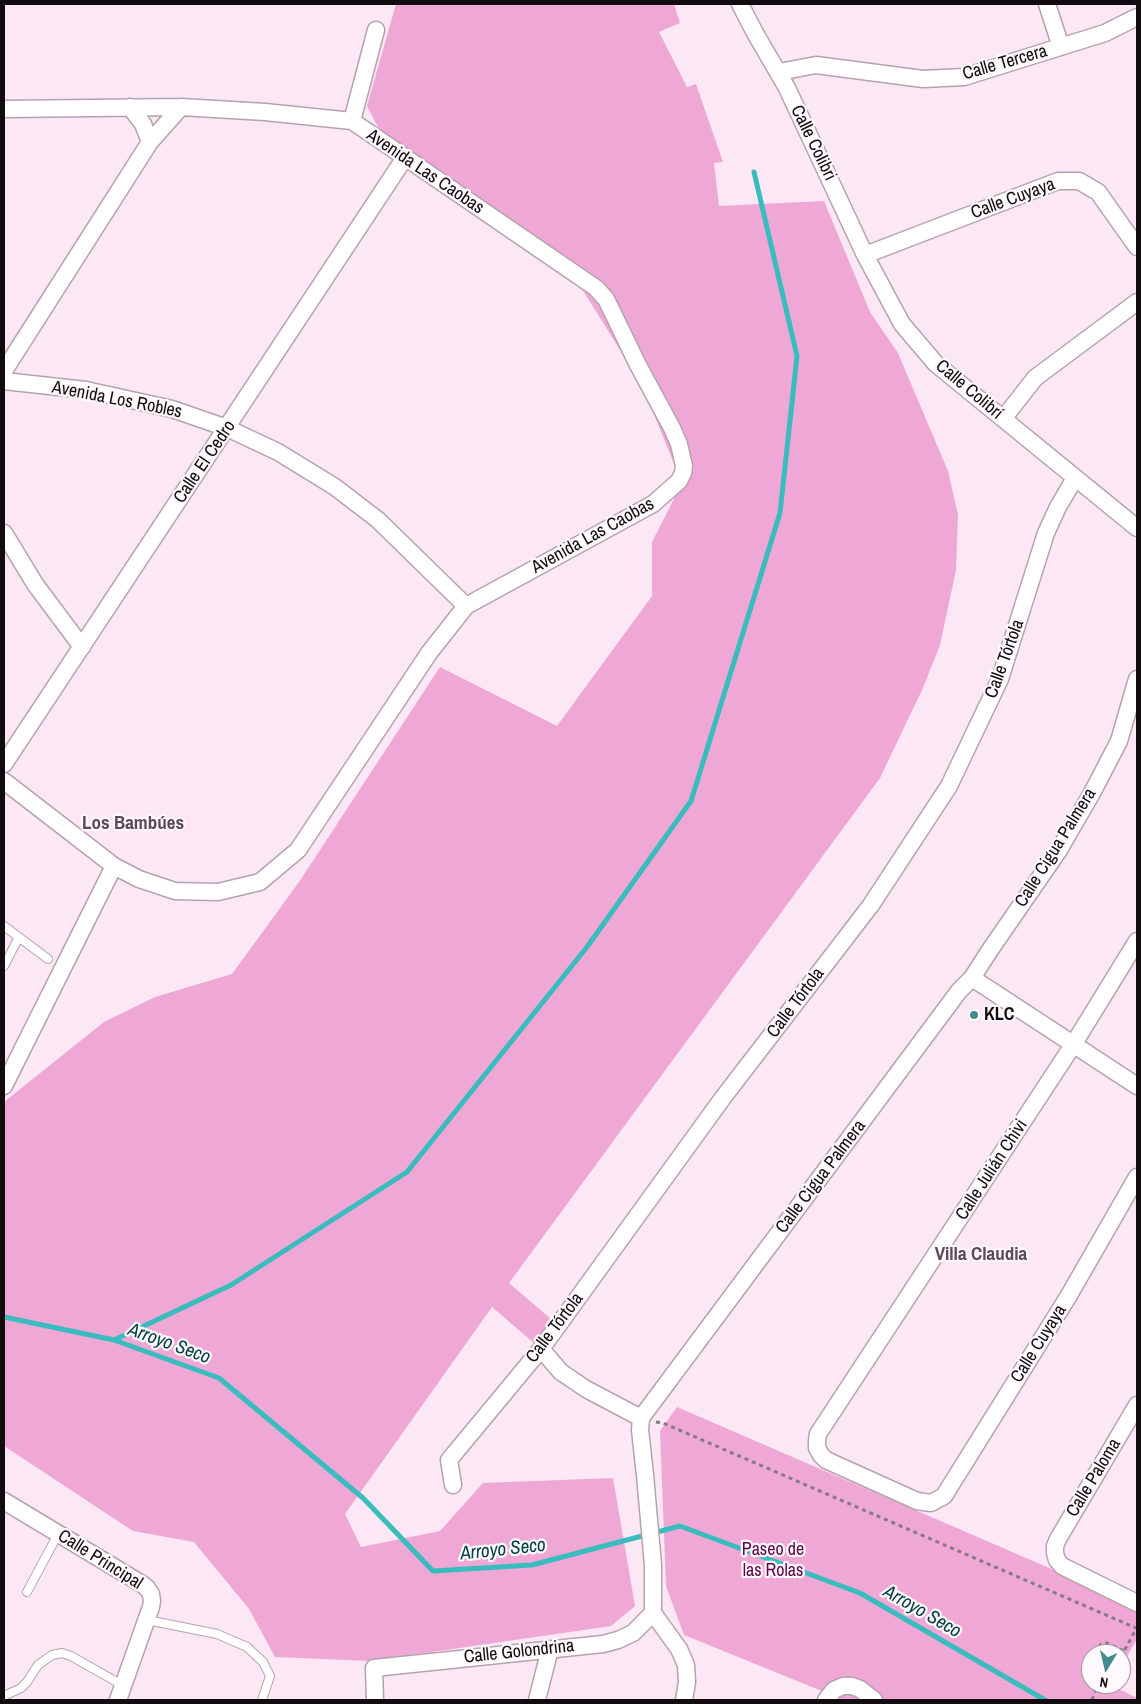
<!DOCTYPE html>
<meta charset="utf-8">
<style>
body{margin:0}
#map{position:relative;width:1141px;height:1704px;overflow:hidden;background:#fce7f4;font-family:"Archivo Narrow",sans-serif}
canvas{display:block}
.frame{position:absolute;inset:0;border:5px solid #120b0f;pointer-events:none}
.north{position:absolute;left:1081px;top:1644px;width:50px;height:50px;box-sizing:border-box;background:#fef9fc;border:1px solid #a09a9d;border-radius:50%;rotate:189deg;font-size:14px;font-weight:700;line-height:20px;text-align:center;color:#120b0f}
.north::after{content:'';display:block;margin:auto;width:18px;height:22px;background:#448c8d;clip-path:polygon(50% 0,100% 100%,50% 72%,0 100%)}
</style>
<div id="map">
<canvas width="1141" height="1704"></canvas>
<div class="frame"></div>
<div class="north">N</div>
</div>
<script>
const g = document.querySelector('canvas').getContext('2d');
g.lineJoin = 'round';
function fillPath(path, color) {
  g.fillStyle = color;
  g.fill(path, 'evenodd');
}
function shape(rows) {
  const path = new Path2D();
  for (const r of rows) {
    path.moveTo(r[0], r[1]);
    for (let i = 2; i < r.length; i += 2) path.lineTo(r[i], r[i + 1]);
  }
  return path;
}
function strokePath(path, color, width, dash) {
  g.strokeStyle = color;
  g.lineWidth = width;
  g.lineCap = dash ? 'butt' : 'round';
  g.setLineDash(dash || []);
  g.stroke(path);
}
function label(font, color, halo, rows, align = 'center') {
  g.font = font + ' "Archivo Narrow",sans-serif';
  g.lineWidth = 4.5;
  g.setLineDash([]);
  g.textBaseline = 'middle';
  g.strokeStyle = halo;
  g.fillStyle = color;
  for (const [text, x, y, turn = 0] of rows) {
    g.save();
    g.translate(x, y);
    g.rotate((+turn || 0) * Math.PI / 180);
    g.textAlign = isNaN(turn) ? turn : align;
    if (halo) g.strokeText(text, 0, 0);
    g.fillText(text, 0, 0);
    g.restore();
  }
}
fillPath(shape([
 [396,4,674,4,680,23,659,32,687,87,696,84,723,162,714,163,719,206,824,201,870,312,898,353,948,471,958,515,956,570,940,645,923,688,880,778,509,1283,558,1325,541,1349,492,1307,345,1514,361,1547,440,1531,483,1483,613,1478,635,1606,611,1626,370,1661,275,1657,249,1609,194,1542,133,1531,4,1446,4,1102,104,1022,155,997,232,974,299,882,440,667,557,726,652,596,652,542,682,483,642,385,570,270,380,131,367,106],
 [677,1407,1137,1606,1137,1639,1121,1667,1121,1654,1091,1654,1091,1684,1111,1684,1111,1685,1137,1698,1137,1700,844,1700,684,1635,666,1586,660,1431]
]), '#efa7d6');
strokePath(shape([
 [4,1317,114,1340,219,1378,363,1498,433,1571,532,1565,680,1526,860,1593,1045,1700],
 [114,1340,231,1285,407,1172,587,947,691,801,780,513,797,356,754,172]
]), '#38bcbe', 5);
const service = shape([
 [4,926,48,959],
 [4,966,19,937],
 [27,1592,58,1534],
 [147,1620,217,1634,247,1647,263,1662,270,1676,262,1700],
 [4,1696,21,1688,27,1682,38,1665,52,1655,62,1653,71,1656,124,1686]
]);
const minor = shape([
 [740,4,755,33,787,88,865,255,902,324,936,364,1137,528],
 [1047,4,1061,47],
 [779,72,816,65,923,79,964,77,1105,33,1137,17],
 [130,107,143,124,150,142],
 [4,109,181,107,265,112,352,121,596,288,606,299,638,365,672,428,679,444,684,466,683,473,679,481,653,504,466,606,429,653,298,850,260,882,218,892,175,891,139,879,114,866,4,781],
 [352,121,376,30],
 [865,255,1058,181,1079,181,1098,192,1137,247],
 [4,371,150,142,181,107],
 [4,381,86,390,172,409,227,428,278,452,335,487,378,520,466,606],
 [1003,419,1035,378,1137,302],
 [4,533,35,584,82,647],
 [4,764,404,159],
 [1137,941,1073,1045,818,1434,817,1441,817,1448,821,1455,826,1460,917,1501,931,1503,944,1496,1068,1297,1137,1177],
 [972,978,1137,1086],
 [4,1086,114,866],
 [541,1349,561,1372,586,1389,641,1418],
 [1137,1405,1058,1539,1055,1546,1055,1553,1057,1560,1062,1566,1137,1603],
 [453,1485,449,1460,541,1349,722,1099,871,905,949,786,1000,679,1046,533,1058,507,1075,478],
 [4,1501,142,1584,147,1588,151,1594,152,1601,151,1607,118,1700],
 [375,1700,374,1668,603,1644,618,1640,633,1633,653,1613],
 [537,1700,550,1649],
 [684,1700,687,1682,686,1665,679,1649,653,1613,653,1565,645,1475,640,1430,641,1418,959,991,972,978,990,950,1059,850,1092,793,1119,741,1137,679],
 [826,1700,834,1690,843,1686,852,1686,860,1689,874,1700]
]);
strokePath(service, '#b6a2ae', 10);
strokePath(minor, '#b6a2ae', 19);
strokePath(shape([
 [656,1422,663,1423,1136,1628],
 [1095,1654,1101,1644,1107,1643,1124,1651],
 [1121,1657,1137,1627],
 [1092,1700,1095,1692,1095,1684]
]), '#887a82', 3, [4, 4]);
strokePath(service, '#fff', 8);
strokePath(minor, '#fff', 16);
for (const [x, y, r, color] of [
 [974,1015,5,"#448c8d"]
]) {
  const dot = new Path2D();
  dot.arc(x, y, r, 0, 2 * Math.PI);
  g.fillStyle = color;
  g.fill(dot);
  strokePath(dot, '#fef9fc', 2);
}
label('18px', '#120b0f', '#fef9fc', [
 ["Calle Tercera",1005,63,-16],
 ["Calle Colibri",813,143,64],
 ["Avenida Las Caobas",425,172,34],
 ["Calle Cuyaya",1013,199,-20],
 ["Calle Colibrí",969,390,40],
 ["Avenida Los Robles",117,400,11],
 ["Calle El Cedro",205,462,-56],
 ["Avenida Las Caobas",593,536,-29],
 ["Calle Tórtola",1005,659,-70],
 ["Calle Cigua Palmera",1056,848,-58],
 ["Calle Tórtola",796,1003,-53],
 ["Calle Julián Chivi",992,1170,-57],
 ["Calle Cigua Palmera",821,1177,-53],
 ["Calle Tórtola",555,1328,-53],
 ["Calle Cuyaya",1039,1344,-58],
 ["Calle Paloma",1094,1478,-59],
 ["Calle Principal",100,1560,32],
 ["Calle Golondrina",519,1652,-6]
]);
label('bold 18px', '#120b0f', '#fef9fc', [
 ["KLC",984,1015]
], 'left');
label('18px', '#5f024a', '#fef9fc', [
 ["Paseo de",773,1550],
 ["las Rolas",773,1571]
]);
label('bold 19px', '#5c4b56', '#fef9fc', [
 ["Los Bambúes",133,824],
 ["Villa Claudia",981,1255]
]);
label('italic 19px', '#044142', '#fef9fc', [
 ["Arroyo Seco",169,1344,20],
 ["Arroyo Seco",503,1550,-6],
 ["Arroyo Seco",922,1612,30]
]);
</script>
